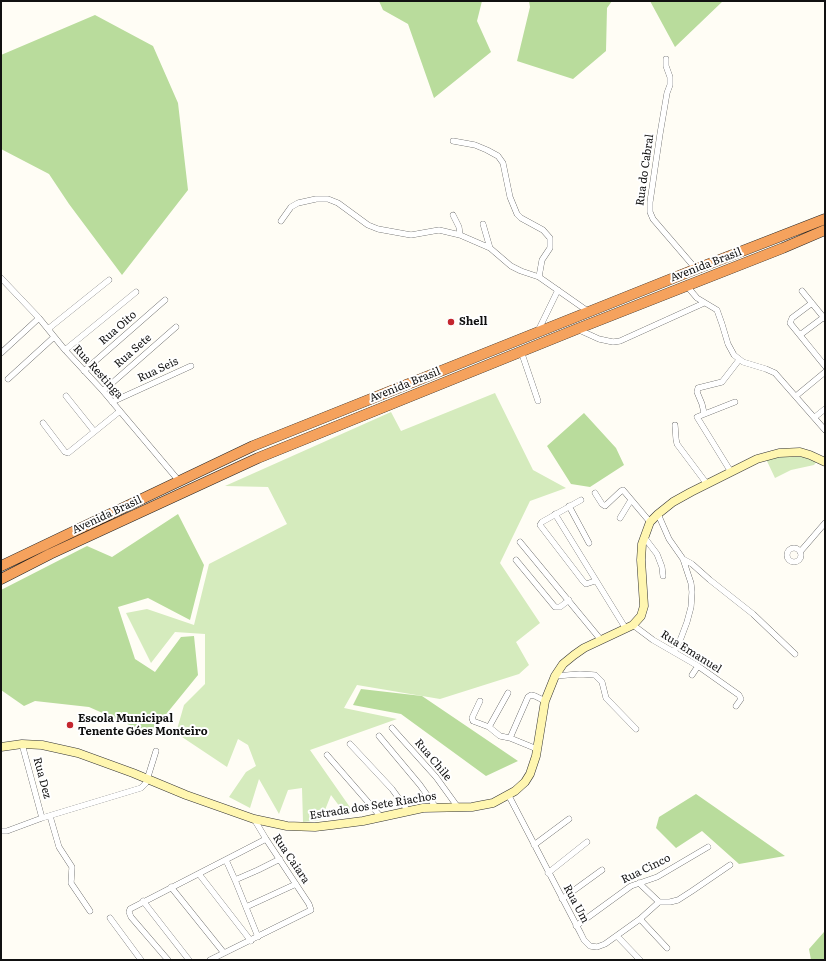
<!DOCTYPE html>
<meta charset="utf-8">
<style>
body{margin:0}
#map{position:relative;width:826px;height:961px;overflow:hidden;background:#fffdf5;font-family:Literata,serif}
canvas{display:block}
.frame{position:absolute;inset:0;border:2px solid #111;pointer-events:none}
</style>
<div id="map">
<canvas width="826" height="961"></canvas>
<div class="frame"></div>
</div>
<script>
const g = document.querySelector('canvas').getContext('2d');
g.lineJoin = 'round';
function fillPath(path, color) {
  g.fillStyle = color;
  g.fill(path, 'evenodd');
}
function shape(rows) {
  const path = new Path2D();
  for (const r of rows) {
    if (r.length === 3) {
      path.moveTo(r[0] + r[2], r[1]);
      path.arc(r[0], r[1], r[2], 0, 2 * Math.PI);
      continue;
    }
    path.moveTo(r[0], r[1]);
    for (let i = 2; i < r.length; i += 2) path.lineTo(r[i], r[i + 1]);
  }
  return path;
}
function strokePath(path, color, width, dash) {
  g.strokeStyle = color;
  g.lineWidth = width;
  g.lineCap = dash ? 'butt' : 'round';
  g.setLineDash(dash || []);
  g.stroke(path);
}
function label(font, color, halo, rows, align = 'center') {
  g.font = font + ' Literata,serif';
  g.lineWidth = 4;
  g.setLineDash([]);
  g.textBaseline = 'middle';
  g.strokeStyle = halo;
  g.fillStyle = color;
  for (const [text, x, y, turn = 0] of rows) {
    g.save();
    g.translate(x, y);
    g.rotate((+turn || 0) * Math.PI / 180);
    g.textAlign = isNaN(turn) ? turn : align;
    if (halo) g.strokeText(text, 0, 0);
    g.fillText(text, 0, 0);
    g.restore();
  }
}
fillPath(shape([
 [495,393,533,470,566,488,530,501,500,563,540,623,516,642,529,665,519,674,440,699,357,685,344,708,397,719,310,750,354,813,346,815,331,795,321,820,303,822,302,788,288,790,279,814,259,779,250,808,229,797,246,772,256,766,248,745,238,739,227,767,176,733,184,705,205,684,205,634,175,632,151,663,126,613,147,609,194,625,209,564,287,524,268,487,225,486,391,412,401,431],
 [782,457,804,457,817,461,814,465,791,470,775,478,766,459]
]), '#d5ebbd');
fillPath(shape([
 [379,1,482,1,477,21,491,52,434,98,408,24,383,10],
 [529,1,612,1,607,8,606,51,573,79,517,61,530,7],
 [650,1,723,1,675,47],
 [95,15,153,46,178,103,188,190,122,275,69,204,49,174,1,149,1,55],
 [584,413,616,448,624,465,590,487,571,484,547,446],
 [178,514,204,565,190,620,148,598,118,607,135,659,155,672,181,637,194,636,198,675,150,734,89,707,35,701,24,706,1,690,1,590,87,546,112,557],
 [361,689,422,696,518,761,486,776,401,714,353,705],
 [696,794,785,856,739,864,702,831,676,848,656,828,659,817],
 [824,932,825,932,825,960,811,960,809,949]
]), '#b9dc9c');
const street = shape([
 [666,59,666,66,670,77,670,85,667,93,660,134,650,202,650,212,653,219,696,269],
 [453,141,475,145,487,150,498,156,503,163,510,197,517,214,521,218,543,230,550,238,550,248,542,260,539,277],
 [453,215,459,227,460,235],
 [281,221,291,207,298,203,316,199,328,199,338,203,368,225,378,229,411,235,439,230,460,235,490,248,511,266,521,271,539,277,589,312],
 [483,224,490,248],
 [1,278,39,318,65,350,103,391,179,481],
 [686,285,697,298,717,310,722,324,728,344,734,355,743,362,766,369,775,373,825,430],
 [802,291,825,319],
 [812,303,792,318,790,323,825,366],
 [48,329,109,280],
 [577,329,599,339,613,342,620,341,704,303],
 [538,331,558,290],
 [800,335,824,317],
 [65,350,136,292],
 [521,351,538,401],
 [1,353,39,318],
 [84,371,165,300],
 [8,379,54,337],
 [103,391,176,327],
 [66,396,94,431],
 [796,396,825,372],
 [112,402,191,366],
 [704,413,702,404,697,392,698,388,722,382,739,360],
 [815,417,825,409],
 [43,423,65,452,68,453,120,411],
 [675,425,676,439,677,444,707,484],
 [731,472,697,417,735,402],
 [595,493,602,504,605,506,621,491,623,490,650,522],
 [581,500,542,522,540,525,583,581,586,584,595,581],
 [569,506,589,543],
 [555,514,626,629],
 [658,514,669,539,683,559,691,583,692,592,691,607,687,622,681,638,674,652],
 [620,518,631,500],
 [644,537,657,554,662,567,663,576],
 [520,542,601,640],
 [794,555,7],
 [800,552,825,523],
 [683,559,692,564,710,580,753,614,795,654],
 [516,560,555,607,560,607,569,600],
 [633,625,653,640,698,666,739,695,741,699,736,706],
 [692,675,698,666],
 [555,676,580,674,595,675,602,682,606,698,636,729],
 [480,701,472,718,473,721,489,727,500,736,510,738,537,749],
 [489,727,508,693],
 [392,728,436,777,457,806],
 [379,736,420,785,435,806],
 [510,738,528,697,531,695,535,696,545,701],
 [22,744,42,818],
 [350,744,392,789,408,811],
 [327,755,381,817],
 [509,796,580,932,584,940,590,946,597,947,605,944,640,919,659,902],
 [50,816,59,847,72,867,71,883,90,911],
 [1,831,7,831,42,818,141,788,146,783,156,751],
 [534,845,569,819],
 [226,860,235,880,258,937],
 [548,873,587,842],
 [199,874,251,941],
 [235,880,258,870,280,859],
 [639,883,659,902,670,902,678,900,692,891,730,865],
 [171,887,224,953],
 [562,899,602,870],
 [143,901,189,960],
 [246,907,296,884],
 [110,918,141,960],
 [640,919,667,948],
 [576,926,631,886,657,877,708,847],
 [617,936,640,960],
 [168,960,131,917,129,912,130,909,266,839],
 [210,960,311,910,309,904,266,839,254,819]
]);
const secondary = shape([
 [1,747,22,744,42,745,78,753,133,773,186,795,254,819,287,826,315,827,332,825,363,821,423,808,472,807,493,803,515,791,525,782,530,774,536,756,545,701,555,676,563,664,574,655,584,648,633,625,641,616,644,606,641,560,642,544,650,522,658,514,673,502,691,492,757,459,779,453,800,452,810,455,825,462]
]);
const highway = shape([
 [1,566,253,446,696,269,825,219],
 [1,579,50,554,258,458,577,329,783,248,825,230]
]);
strokePath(street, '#444', 6);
strokePath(secondary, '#333', 9);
strokePath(highway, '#222', 11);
strokePath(street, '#fff', 5.5);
strokePath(secondary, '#fff6b0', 8);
strokePath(highway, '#f5a25d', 10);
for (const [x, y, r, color] of [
 [451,322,4,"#c4262e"],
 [70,725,4,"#c4262e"]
]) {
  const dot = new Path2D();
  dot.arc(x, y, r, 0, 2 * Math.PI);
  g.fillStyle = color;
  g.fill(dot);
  strokePath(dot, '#fff', 1.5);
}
label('11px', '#111', '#fff', [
 ["Rua do Cabral",645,170,-82],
 ["Avenida Brasil",706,265,-21],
 ["Rua Oito",118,328,-41],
 ["Rua Sete",133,351,-41],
 ["Rua Seis",158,370,-25],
 ["Rua Restinga",98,372,48],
 ["Avenida Brasil",405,385,-22],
 ["Avenida Brasil",107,515,-25],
 ["Rua Emanuel",691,652,32],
 ["Rua Chile",433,760,50],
 ["Rua Dez",42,778,75],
 ["Estrada dos Sete Riachos",373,806,-9],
 ["Rua Caiara",291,859,56],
 ["Rua Cinco",646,869,-26],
 ["Rua Um",576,904,62]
]);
label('bold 11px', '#111', '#fff', [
 ["Shell",459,322],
 ["Escola Municipal",78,719],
 ["Tenente Góes Monteiro",78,732]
], 'left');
</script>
